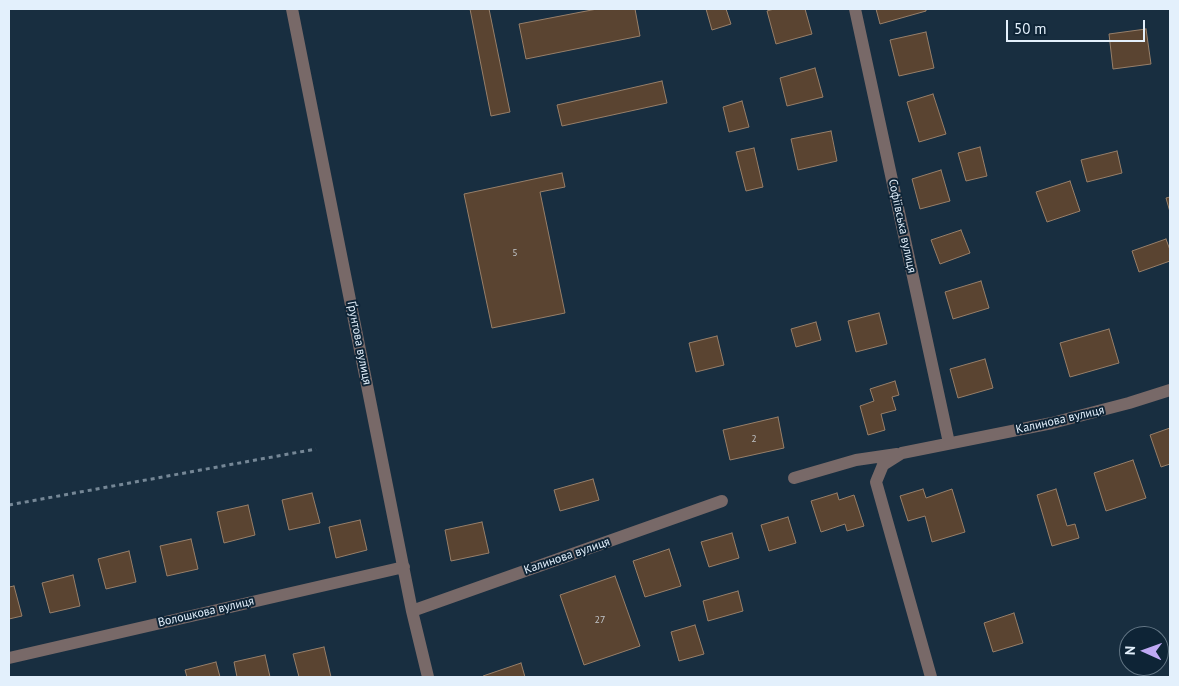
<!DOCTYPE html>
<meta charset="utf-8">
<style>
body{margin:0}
#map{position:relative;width:1179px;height:686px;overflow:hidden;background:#182e40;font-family:"PT Sans",sans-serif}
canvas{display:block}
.frame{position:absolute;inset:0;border:10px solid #e3f0fc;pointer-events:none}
.north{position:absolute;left:1119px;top:626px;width:50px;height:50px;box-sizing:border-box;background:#0e2436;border:1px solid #637685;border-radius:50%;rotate:272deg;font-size:14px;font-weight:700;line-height:20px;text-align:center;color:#e3f0fc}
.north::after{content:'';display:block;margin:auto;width:18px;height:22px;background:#bfa9f4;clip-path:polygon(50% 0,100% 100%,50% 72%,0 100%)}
.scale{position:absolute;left:1006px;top:20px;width:139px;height:22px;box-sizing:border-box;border:2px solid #e3f0fc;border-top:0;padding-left:6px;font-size:15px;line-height:18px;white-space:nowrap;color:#e3f0fc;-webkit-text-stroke:4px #0e2436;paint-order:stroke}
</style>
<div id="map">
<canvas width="1179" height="686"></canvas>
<div class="frame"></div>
<div class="north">N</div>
<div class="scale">50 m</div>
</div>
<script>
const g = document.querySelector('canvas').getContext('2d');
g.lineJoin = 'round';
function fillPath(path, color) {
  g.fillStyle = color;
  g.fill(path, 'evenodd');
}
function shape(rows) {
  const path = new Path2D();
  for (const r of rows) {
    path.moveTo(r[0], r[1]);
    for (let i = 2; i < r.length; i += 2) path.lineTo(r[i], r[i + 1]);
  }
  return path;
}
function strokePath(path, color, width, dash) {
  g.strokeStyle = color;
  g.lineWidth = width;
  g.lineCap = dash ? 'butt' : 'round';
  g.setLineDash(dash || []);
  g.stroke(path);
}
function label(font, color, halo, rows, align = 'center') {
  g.font = font + ' "PT Sans",sans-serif';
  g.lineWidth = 4;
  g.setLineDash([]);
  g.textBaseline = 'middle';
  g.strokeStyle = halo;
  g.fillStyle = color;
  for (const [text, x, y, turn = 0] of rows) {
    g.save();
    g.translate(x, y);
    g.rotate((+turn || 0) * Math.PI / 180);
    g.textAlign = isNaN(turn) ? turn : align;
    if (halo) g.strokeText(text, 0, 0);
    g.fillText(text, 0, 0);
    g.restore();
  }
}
const building = shape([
 [470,9,489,9,510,112,491,116,470,9],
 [597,9,635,9,640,36,526,59,519,24,597,9],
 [706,9,726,9,731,24,712,30,706,9],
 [774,9,805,9,812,34,776,44,767,11,774,9],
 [876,9,926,9,926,11,880,24,876,9],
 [1146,29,1151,64,1113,69,1109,34,1146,29],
 [926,32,934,68,899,76,890,40,926,32],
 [815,68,823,97,787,106,780,78,815,68],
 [662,81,667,103,562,126,557,105,662,81],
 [933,94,946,134,919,142,907,102,933,94],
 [742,101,749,127,729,132,723,107,742,101],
 [831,131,837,161,798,170,791,139,831,131],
 [980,147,987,176,966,181,958,153,980,147],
 [754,148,763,187,746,191,736,152,754,148],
 [1117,151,1122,173,1087,182,1081,160,1117,151],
 [941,170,950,201,920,209,912,179,941,170],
 [562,173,565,187,540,192,565,313,492,328,464,194,562,173],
 [1070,181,1080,211,1047,222,1036,192,1070,181],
 [1170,197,1170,212,1166,198,1170,197],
 [961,230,970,253,940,264,931,240,961,230],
 [1166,239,1170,250,1170,261,1139,272,1132,251,1166,239],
 [981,281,989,308,953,319,945,292,981,281],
 [879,313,887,344,856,352,848,321,879,313],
 [816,322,821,340,796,347,791,329,816,322],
 [1109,329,1119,363,1070,377,1060,343,1109,329],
 [717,336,724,365,696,372,689,343,717,336],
 [985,359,993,388,958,398,950,369,985,359],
 [895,381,899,395,892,397,896,410,881,414,885,430,868,435,860,406,874,401,870,389,895,381],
 [778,417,784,448,730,460,723,430,778,417],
 [1170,428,1170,464,1161,467,1150,435,1170,428],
 [1133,460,1146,498,1106,511,1094,473,1133,460],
 [593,479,599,500,560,511,554,490,593,479],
 [923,489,926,498,952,489,965,532,932,542,925,516,908,521,900,496,923,489],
 [1056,489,1067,526,1075,524,1079,538,1052,546,1037,495,1056,489],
 [312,493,320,523,289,530,282,500,312,493],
 [837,493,839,500,854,495,864,526,847,531,845,524,821,532,811,501,837,493],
 [248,505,255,535,224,543,217,512,248,505],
 [788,517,796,543,769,551,761,525,788,517],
 [360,520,367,550,336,558,329,527,360,520],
 [482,522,489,553,451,561,445,530,482,522],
 [732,533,739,558,709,567,701,542,732,533],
 [191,539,198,569,167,576,160,546,191,539],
 [669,549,681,586,645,597,633,561,669,549],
 [129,551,136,582,106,589,98,559,129,551],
 [73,575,80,606,50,613,42,583,73,575],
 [615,576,640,646,584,665,560,595,615,576],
 [14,586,22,616,9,619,9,587,14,586],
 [738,591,743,611,708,621,703,601,738,591],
 [1014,613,1023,643,993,652,984,623,1014,613],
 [695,625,704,654,679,661,671,632,695,625],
 [324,647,331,677,299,677,293,654,324,647],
 [265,655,270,677,237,677,234,662,265,655],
 [216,662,220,677,187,677,185,670,216,662],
 [521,663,525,677,484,677,483,676,521,663]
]);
fillPath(building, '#5a4431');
strokePath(building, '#977f69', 1);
strokePath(shape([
 [9,505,316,449]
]), '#758796', 3, [4, 4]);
strokePath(shape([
 [292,9,412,611,428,677],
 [855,9,949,443],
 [794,478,856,460,897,454],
 [412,611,722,501],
 [9,658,404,567],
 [931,677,876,482,883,465,902,453,1052,423,1129,403,1170,390]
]), '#786968', 12);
label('10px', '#c1c5c9', null, [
 ["5",515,253],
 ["2",754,439],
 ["27",600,620]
]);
label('12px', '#e3f0fc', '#0e2436', [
 ["Софіївська вулиця",902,226,78],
 ["Ґрунтова вулиця",359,343,79],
 ["Калинова вулиця",1060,420,-13],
 ["Калинова вулиця",567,556,-19],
 ["Волошкова вулиця",206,612,-13]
]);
</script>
